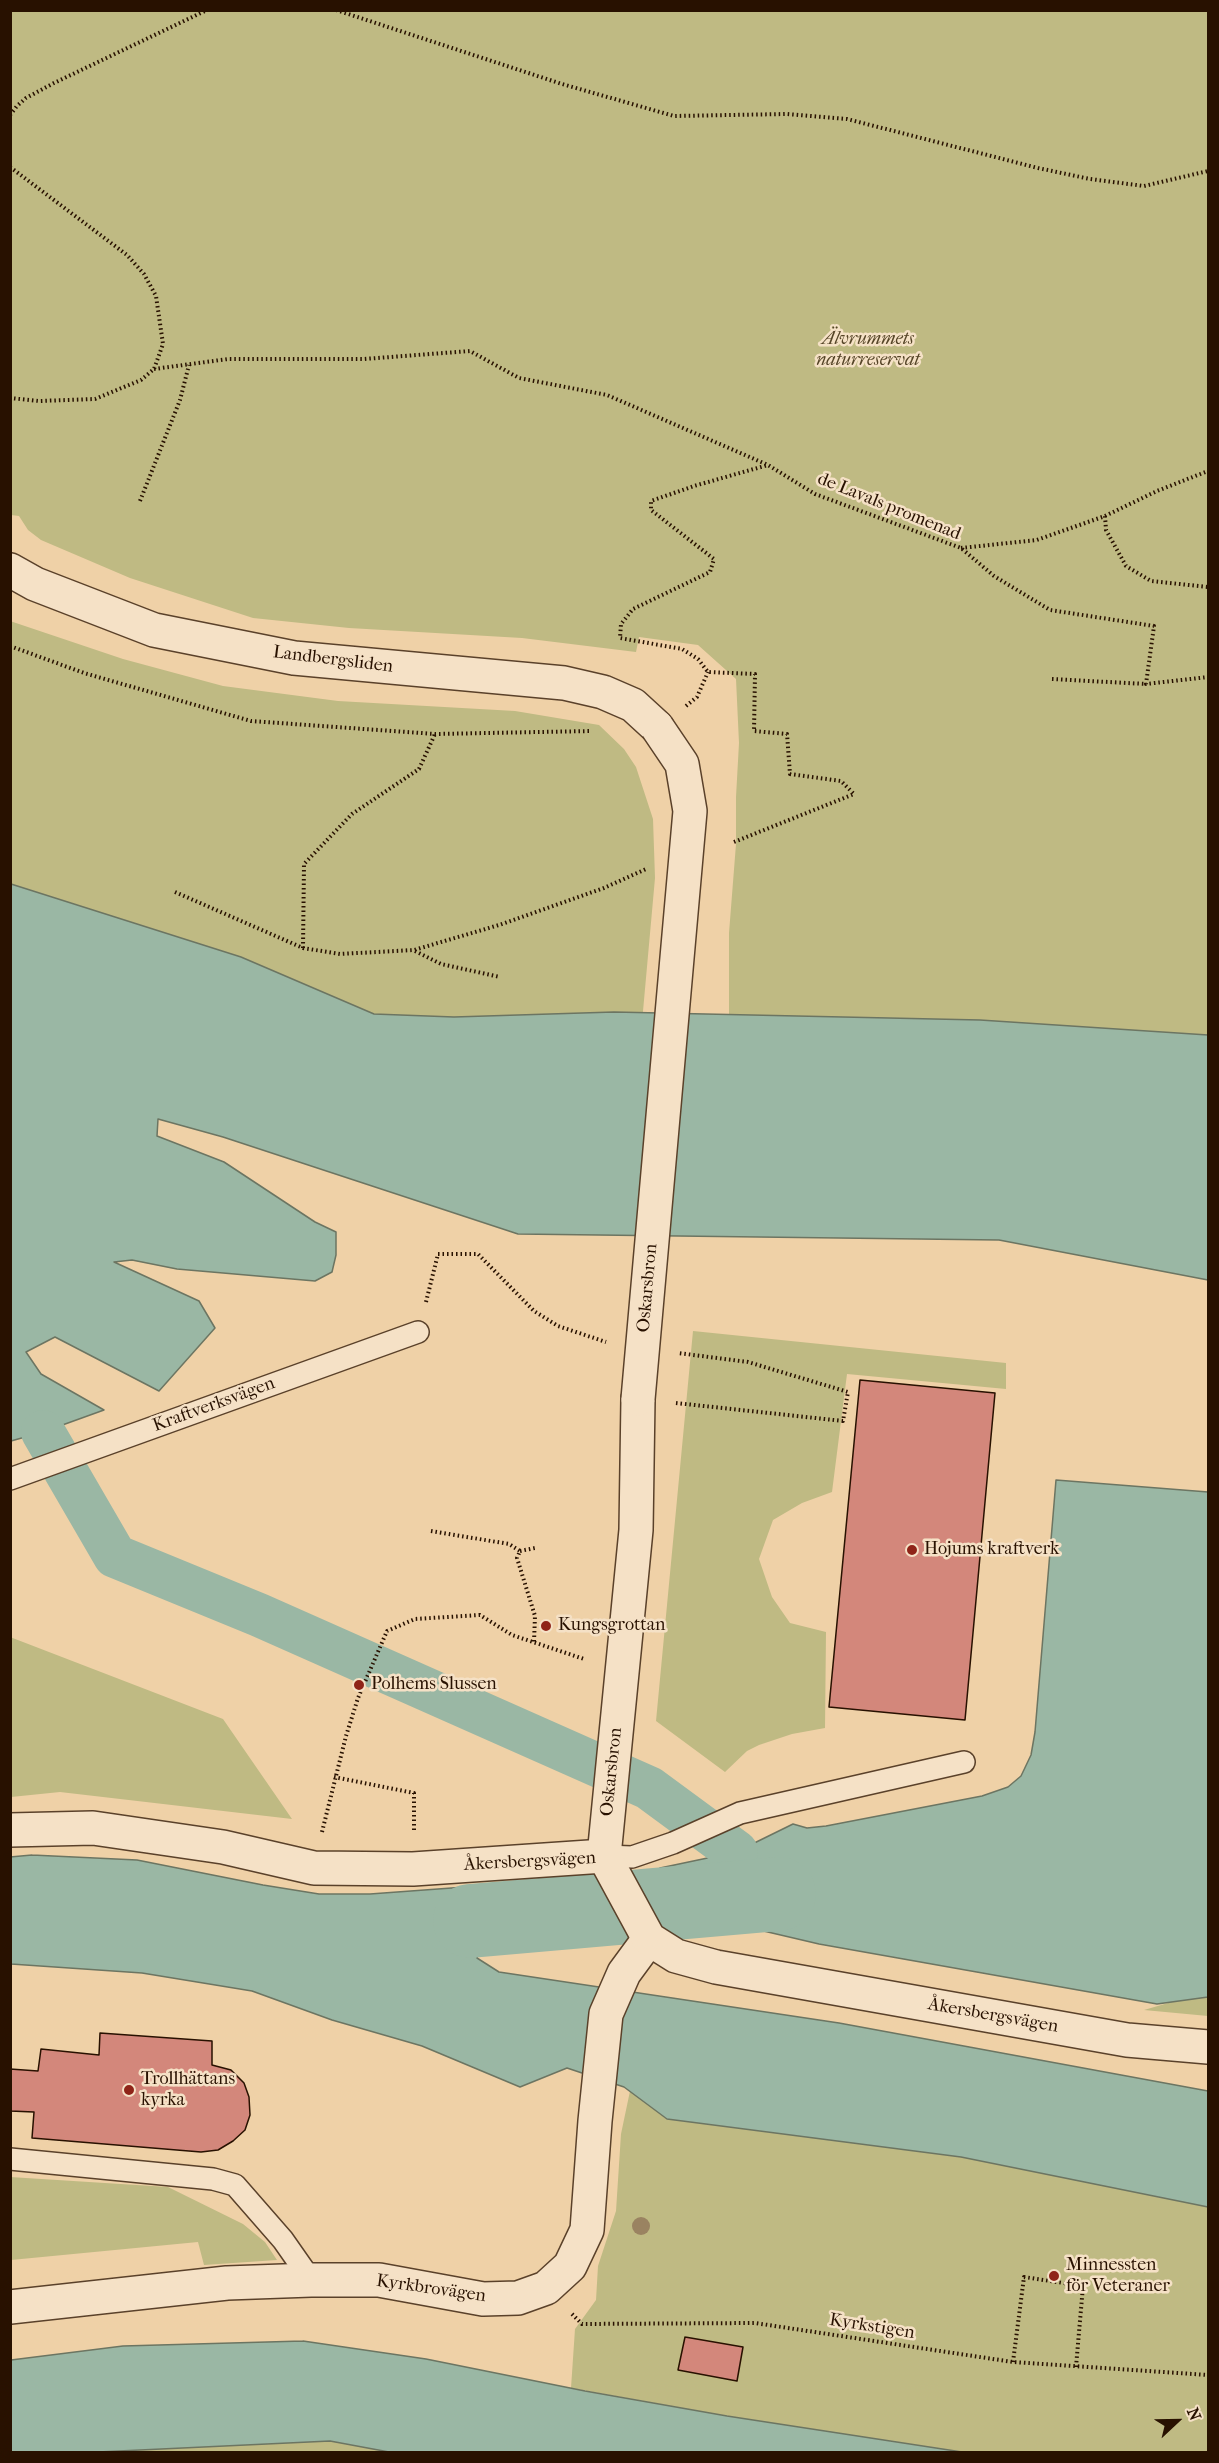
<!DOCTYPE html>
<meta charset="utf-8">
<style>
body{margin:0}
#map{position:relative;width:1219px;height:2463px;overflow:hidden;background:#efd1a7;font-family:"IM FELL French Canon",serif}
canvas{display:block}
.frame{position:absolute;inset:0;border:12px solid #281100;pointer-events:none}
.north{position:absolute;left:1147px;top:2391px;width:60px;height:60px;-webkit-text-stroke:4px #f5e1c6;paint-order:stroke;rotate:68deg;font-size:16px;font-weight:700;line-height:24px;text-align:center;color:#281100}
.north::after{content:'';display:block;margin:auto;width:21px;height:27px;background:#281100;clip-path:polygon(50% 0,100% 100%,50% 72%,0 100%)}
</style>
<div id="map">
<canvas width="1219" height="2463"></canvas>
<div class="frame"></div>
<div class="north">N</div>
</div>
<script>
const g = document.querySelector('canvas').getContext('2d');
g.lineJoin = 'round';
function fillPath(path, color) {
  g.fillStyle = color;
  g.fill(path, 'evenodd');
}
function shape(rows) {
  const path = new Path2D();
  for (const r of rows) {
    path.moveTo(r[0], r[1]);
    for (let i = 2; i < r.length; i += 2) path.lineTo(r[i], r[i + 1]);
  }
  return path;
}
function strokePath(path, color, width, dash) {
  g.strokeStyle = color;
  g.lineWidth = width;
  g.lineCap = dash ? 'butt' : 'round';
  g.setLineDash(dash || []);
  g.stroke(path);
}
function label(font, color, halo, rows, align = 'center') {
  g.font = font + ' "IM FELL French Canon",serif';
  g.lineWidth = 5;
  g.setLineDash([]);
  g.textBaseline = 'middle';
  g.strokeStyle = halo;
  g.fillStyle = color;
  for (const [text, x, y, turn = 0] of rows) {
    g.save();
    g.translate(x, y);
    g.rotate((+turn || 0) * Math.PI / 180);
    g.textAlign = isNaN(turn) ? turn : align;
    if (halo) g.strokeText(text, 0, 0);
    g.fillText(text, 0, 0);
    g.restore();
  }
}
fillPath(shape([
 [10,11,1208,11,1208,1117,710,1147,729,1014,729,933,736,844,736,797,739,743,736,679,698,645,639,637,636,652,522,638,349,628,253,618,130,578,41,540,28,530,19,516,11,515],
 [10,621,123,659,223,686,338,701,515,711,599,725,624,749,636,767,653,819,655,878,633,1122,11,939],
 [693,1331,1006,1363,1006,1389,847,1374,832,1492,802,1503,773,1520,759,1559,772,1597,790,1623,826,1632,825,1728,792,1734,759,1745,747,1751,725,1772,656,1721],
 [10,1637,223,1719,292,1819,60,1792,11,1797],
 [1208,1997,1208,2016,1144,2010,1175,2001],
 [630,2091,667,2119,961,2157,1208,2207,1208,2452,962,2452,727,2416,571,2388,575,2329,596,2300,598,2266,616,2211,621,2134],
 [10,2177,168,2187,243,2224,265,2242,277,2260,204,2265,198,2242,11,2260],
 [330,2441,389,2452,98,2452,183,2447]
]), '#bfba83');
const water = shape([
 [11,884,241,957,374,1014,454,1017,614,1012,980,1020,1208,1035,1208,1280,999,1240,518,1234,223,1137,158,1119,157,1136,224,1162,315,1222,336,1232,336,1255,332,1272,315,1281,177,1269,132,1260,114,1262,199,1301,215,1328,159,1391,55,1337,26,1352,41,1374,104,1410,43,1432,11,1441,11,884],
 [1056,1480,1208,1492,1208,1997,1157,2004,819,1944,755,1929,749,1910,738,1900,720,1902,688,1912,679,1905,670,1895,660,1868,736,1852,793,1824,807,1828,826,1826,982,1796,1008,1787,1021,1776,1031,1755,1035,1732,1056,1480],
 [32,1855,137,1860,263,1885,319,1894,370,1894,533,1882,555,1892,569,1905,577,1923,577,1945,482,1944,477,1958,499,1972,839,2023,1208,2091,1208,2207,961,2157,667,2119,624,2087,567,2068,520,2087,422,2046,332,2020,252,1991,142,1973,11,1964,10,1857,32,1855],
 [303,2341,426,2359,585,2391,727,2416,962,2452,389,2452,330,2441,98,2452,11,2452,11,2360,123,2346,303,2341]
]);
fillPath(water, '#9ab7a4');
strokePath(water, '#6c7562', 1.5);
strokePath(shape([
 [43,1432,115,1556,259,1615,649,1788,736,1852]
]), '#9ab7a4', 44);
strokePath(shape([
 [470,1921,779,1894]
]), '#9ab7a4', 74);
const building = shape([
 [860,1380,995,1393,965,1720,829,1707,860,1380],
 [100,2033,212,2041,212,2065,231,2070,244,2083,249,2097,250,2115,245,2130,233,2141,218,2150,201,2152,32,2138,34,2112,10,2111,10,2069,38,2071,41,2049,99,2055,100,2033],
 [685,2337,743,2347,737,2381,678,2370,685,2337]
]);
fillPath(building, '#d3877b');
strokePath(building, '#281100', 1.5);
const service = shape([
 [10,1479,418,1332],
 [604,1856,632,1857,673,1843,740,1813,964,1762],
 [10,2159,213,2179,235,2185,283,2240,311,2280]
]);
const minor = shape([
 [10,1830,93,1828,223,1847,314,1868,413,1869,604,1856],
 [10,2307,227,2283,311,2280,379,2280,483,2299,518,2298,546,2288,570,2266,587,2230,595,2121,606,2014,624,1973,649,1939]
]);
const tertiary = shape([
 [10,570,35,584,154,630,294,658,564,683,603,692,633,705,657,727],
 [638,1399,636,1530,604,1856,649,1939,676,1956,716,1967,1127,2040,1208,2047]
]);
strokePath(service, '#5a412a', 24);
strokePath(minor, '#5a412a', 36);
strokePath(tertiary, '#5a412a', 36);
strokePath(shape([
 [336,10,562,84,674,116,787,114,847,119,1038,168,1090,179,1144,186,1208,171],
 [10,115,17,106,26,98,54,83,207,10],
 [10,167,127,255,144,274,156,296,163,344,154,369,141,380,95,399,39,401,10,398],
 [154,369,228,359,364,359,470,351,519,378,607,395,768,465,815,494,961,548,994,576,1050,610,1154,626,1146,684,1208,677],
 [140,501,180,400,189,365],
 [1105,516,1106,530,1126,566,1151,581,1208,587],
 [961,548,1037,540,1105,516,1157,491,1208,471],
 [10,646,84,673,251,721,435,734,592,731],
 [1052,679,1146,684],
 [686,706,697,697,708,672],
 [734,842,854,794,841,781,790,774,787,734,754,731,755,674,708,672,698,659,682,649,620,638,621,624,633,609,710,572,714,559,651,510,651,501,694,486,768,465],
 [175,892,303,948,340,954,414,950,499,925,604,888,646,869],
 [303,948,304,864,352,814,419,769,435,734],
 [415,951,441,964,500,977],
 [426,1302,438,1254,478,1254,534,1311,558,1326,606,1342],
 [676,1403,843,1421,848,1392,748,1362,678,1353],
 [431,1531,509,1544,520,1551,517,1558,535,1616,534,1642],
 [520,1551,535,1548],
 [334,1777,414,1793,414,1832],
 [322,1832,346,1736,358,1698,387,1631,415,1619,480,1615,512,1635,584,1659],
 [572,2314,582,2324,755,2323,1013,2362,1208,2375],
 [1013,2362,1024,2277,1083,2286,1076,2367]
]), '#281100', 4, [1.5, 3]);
strokePath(service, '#f5e1c6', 21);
strokePath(minor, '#f5e1c6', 33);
strokePath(tertiary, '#f5e1c6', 33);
const tertiaryBridge = shape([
 [638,1399,690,811,682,764,657,727]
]);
strokePath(tertiaryBridge, '#5a412a', 36, []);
strokePath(tertiaryBridge, '#f5e1c6', 33);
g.fillStyle = '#9a8361';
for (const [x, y] of [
 [641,2226]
]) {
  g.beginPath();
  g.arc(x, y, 9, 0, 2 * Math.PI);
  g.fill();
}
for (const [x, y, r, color] of [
 [912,1550,6,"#8f2418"],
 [546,1626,6,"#8f2418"],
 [359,1685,6,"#8f2418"],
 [129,2090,6,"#8f2418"],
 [1054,2276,6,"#8f2418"]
]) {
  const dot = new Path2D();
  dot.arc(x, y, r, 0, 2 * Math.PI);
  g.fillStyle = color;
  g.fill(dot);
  strokePath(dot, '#f5e1c6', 2);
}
label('italic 18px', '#554427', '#f5e1c6', [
 ["Älvrummets",868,340],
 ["naturreservat",868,361]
]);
label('18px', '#281100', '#f5e1c6', [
 ["de Lavals promenad",889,507,22],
 ["Landbergsliden",333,660,7],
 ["Oskarsbron",648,1288,-85],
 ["Kraftverksvägen",214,1405,-20],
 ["Oskarsbron",612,1772,-84],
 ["Åkersbergsvägen",530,1862,-3],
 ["Åkersbergsvägen",993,2016,10],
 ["Kyrkbrovägen",431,2289,8],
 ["Kyrkstigen",872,2327,9]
]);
label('18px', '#281100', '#f5e1c6', [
 ["Hojums kraftverk",924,1550],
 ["Kungsgrottan",558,1626],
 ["Polhems Slussen",371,1685],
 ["Trollhättans",141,2080],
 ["kyrka",141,2101],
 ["Minnessten",1066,2266],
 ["för Veteraner",1066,2287]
], 'left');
</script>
